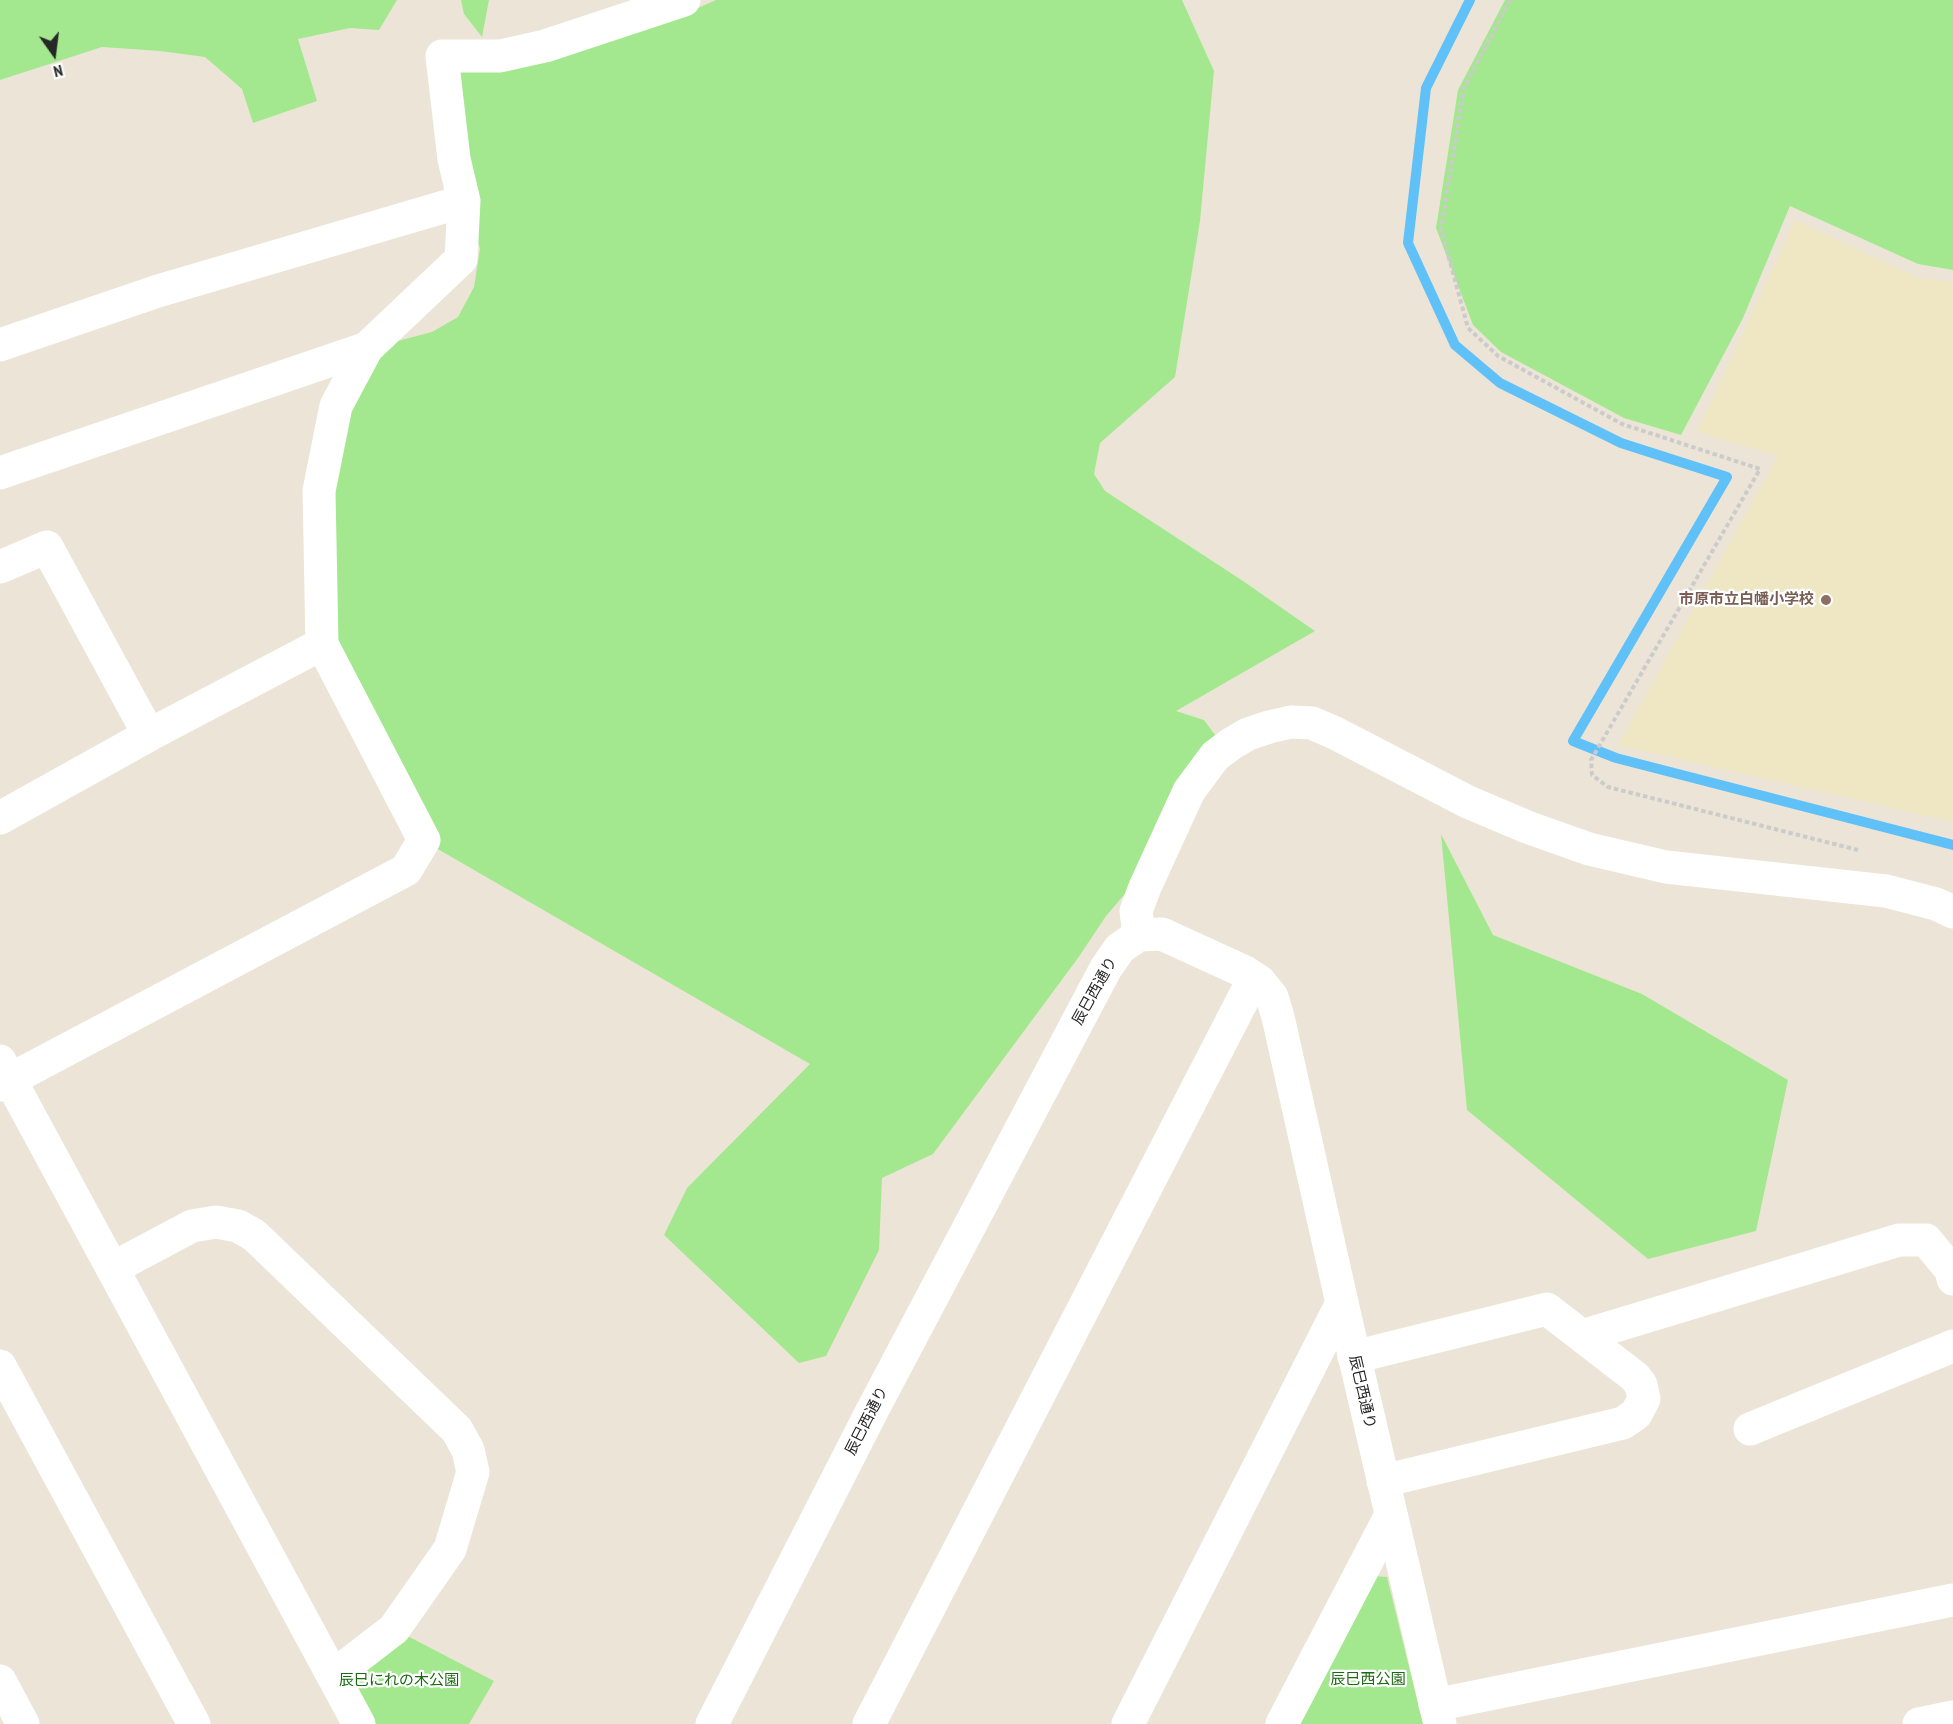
<!DOCTYPE html>
<meta charset="utf-8">
<style>
body{margin:0}
#map{position:relative;width:1953px;height:1724px;overflow:hidden;background:#ece5d7;font-family:"PT Sans Narrow",sans-serif}
canvas{display:block}
.north{position:absolute;left:24px;top:24px;width:60px;height:60px;-webkit-text-stroke:4px #fff;paint-order:stroke;rotate:166deg;font-size:16px;font-weight:700;line-height:24px;text-align:center;color:#272727}
.north::after{content:'';display:block;margin:auto;width:21px;height:27px;background:#272727;clip-path:polygon(50% 0,100% 100%,50% 72%,0 100%)}
</style>
<div id="map">
<canvas width="1953" height="1724"></canvas>
<div class="north">N</div>
</div>
<script>
const g = document.querySelector('canvas').getContext('2d');
g.lineJoin = 'round';
function fillPath(path, color) {
  g.fillStyle = color;
  g.fill(path, 'evenodd');
}
function shape(rows) {
  const path = new Path2D();
  for (const r of rows) {
    path.moveTo(r[0], r[1]);
    for (let i = 2; i < r.length; i += 2) path.lineTo(r[i], r[i + 1]);
  }
  return path;
}
function strokePath(path, color, width, dash) {
  g.strokeStyle = color;
  g.lineWidth = width;
  g.lineCap = dash ? 'butt' : 'round';
  g.setLineDash(dash || []);
  g.stroke(path);
}
function label(font, color, halo, rows, align = 'center') {
  g.font = font + ' "PT Sans Narrow","Noto Sans JP",sans-serif';
  g.lineWidth = 4.5;
  g.setLineDash([]);
  g.textBaseline = 'middle';
  g.strokeStyle = halo;
  g.fillStyle = color;
  for (const [text, x, y, turn = 0] of rows) {
    g.save();
    g.translate(x, y);
    g.rotate((+turn || 0) * Math.PI / 180);
    g.textAlign = isNaN(turn) ? turn : align;
    if (halo) g.strokeText(text, 0, 0);
    g.fillText(text, 0, 0);
    g.restore();
  }
}
fillPath(shape([
 [1795,220,1916,277,1953,282,1953,822,1618,745,1778,456,1697,432]
]), '#efe6c4');
fillPath(shape([
 [0,0,397,0,379,30,350,28,298,39,317,101,253,123,242,89,205,57,160,51,102,47,0,80],
 [461,0,489,0,482,37,464,14],
 [716,0,1182,0,1214,71,1200,221,1175,377,1100,443,1094,474,1105,491,1240,579,1315,631,1176,711,1204,720,1218,739,1130,888,1106,916,1078,958,933,1154,882,1178,879,1250,826,1356,799,1363,664,1235,687,1188,810,1064,429,844,335,640,322,540,356,390,390,343,432,332,458,317,474,287,480,249,470,210,459,68,682,15],
 [1505,0,1953,0,1953,270,1918,264,1790,206,1743,318,1681,435,1624,418,1501,352,1473,325,1436,228,1458,90],
 [1441,834,1493,935,1642,994,1788,1080,1756,1231,1648,1259,1467,1110],
 [1372,1576,1387,1577,1423,1724,1295,1724],
 [394,1629,494,1681,469,1724,359,1724,333,1676]
]), '#a3e88e');
strokePath(shape([
 [1470,0,1426,88,1408,243,1455,345,1500,383,1621,443,1727,477,1573,741,1616,758,1953,845]
]), '#60c0f8', 10);
strokePath(shape([
 [1510,0,1464,88,1441,229,1468,328,1498,356,1622,424,1760,469,1591,760,1592,775,1608,787,1858,850]
]), '#cbcbcb', 4, [4.5, 3]);
strokePath(shape([
 [0,345,158,291,464,201],
 [0,473,367,348],
 [0,567,47,547,149,735],
 [0,818,149,735,322,644],
 [1139,935,1136,911,1145,887,1189,791,1215,756,1231,744,1248,734,1269,727,1291,722,1312,723,1335,733,1468,802,1527,827,1589,849,1666,867,1886,891,1936,904,1953,912],
 [0,1061,359,1724],
 [0,1085,406,870,424,840,322,644,319,491,336,406,367,348,461,259,464,201,454,159,442,56,500,56,545,46,684,0],
 [113,1268,192,1226,216,1222,238,1226,254,1235,457,1430,468,1450,473,1472,450,1549,394,1629,333,1676],
 [1582,1336,1899,1240,1926,1240,1951,1270,1953,1279],
 [1354,1357,1547,1309,1635,1377,1641,1385,1644,1399,1636,1414,1623,1423,1383,1481],
 [0,1366,194,1724],
 [1750,1429,1953,1346],
 [0,1681,23,1724],
 [1435,1705,1953,1600],
 [869,1724,1254,978],
 [1128,1724,1342,1303],
 [1282,1724,1391,1515],
 [1919,1724,1953,1717]
]), '#fff', 33);
strokePath(shape([
 [712,1724,873,1409,1106,968,1120,948,1139,935,1162,934,1245,972,1260,982,1272,997,1278,1017,1342,1303,1440,1724]
]), '#fff', 33);
for (const [x, y, r, color] of [
 [1826,600,6,"#8d6e63"]
]) {
  const dot = new Path2D();
  dot.arc(x, y, r, 0, 2 * Math.PI);
  g.fillStyle = color;
  g.fill(dot);
  strokePath(dot, '#fff', 2);
}
label('bold 15px', '#785e54', '#fff', [
 ["市原市立白幡小学校",1814,600]
], 'right');
label('15px', '#272727', '#fff', [
 ["辰巳西通り",1095,991,-61],
 ["辰巳西通り",1362,1392,77],
 ["辰巳西通り",867,1421,-63]
]);
label('15px', '#1c6913', '#fff', [
 ["辰巳西公園",1368,1680],
 ["辰巳にれの木公園",399,1681]
]);
</script>
